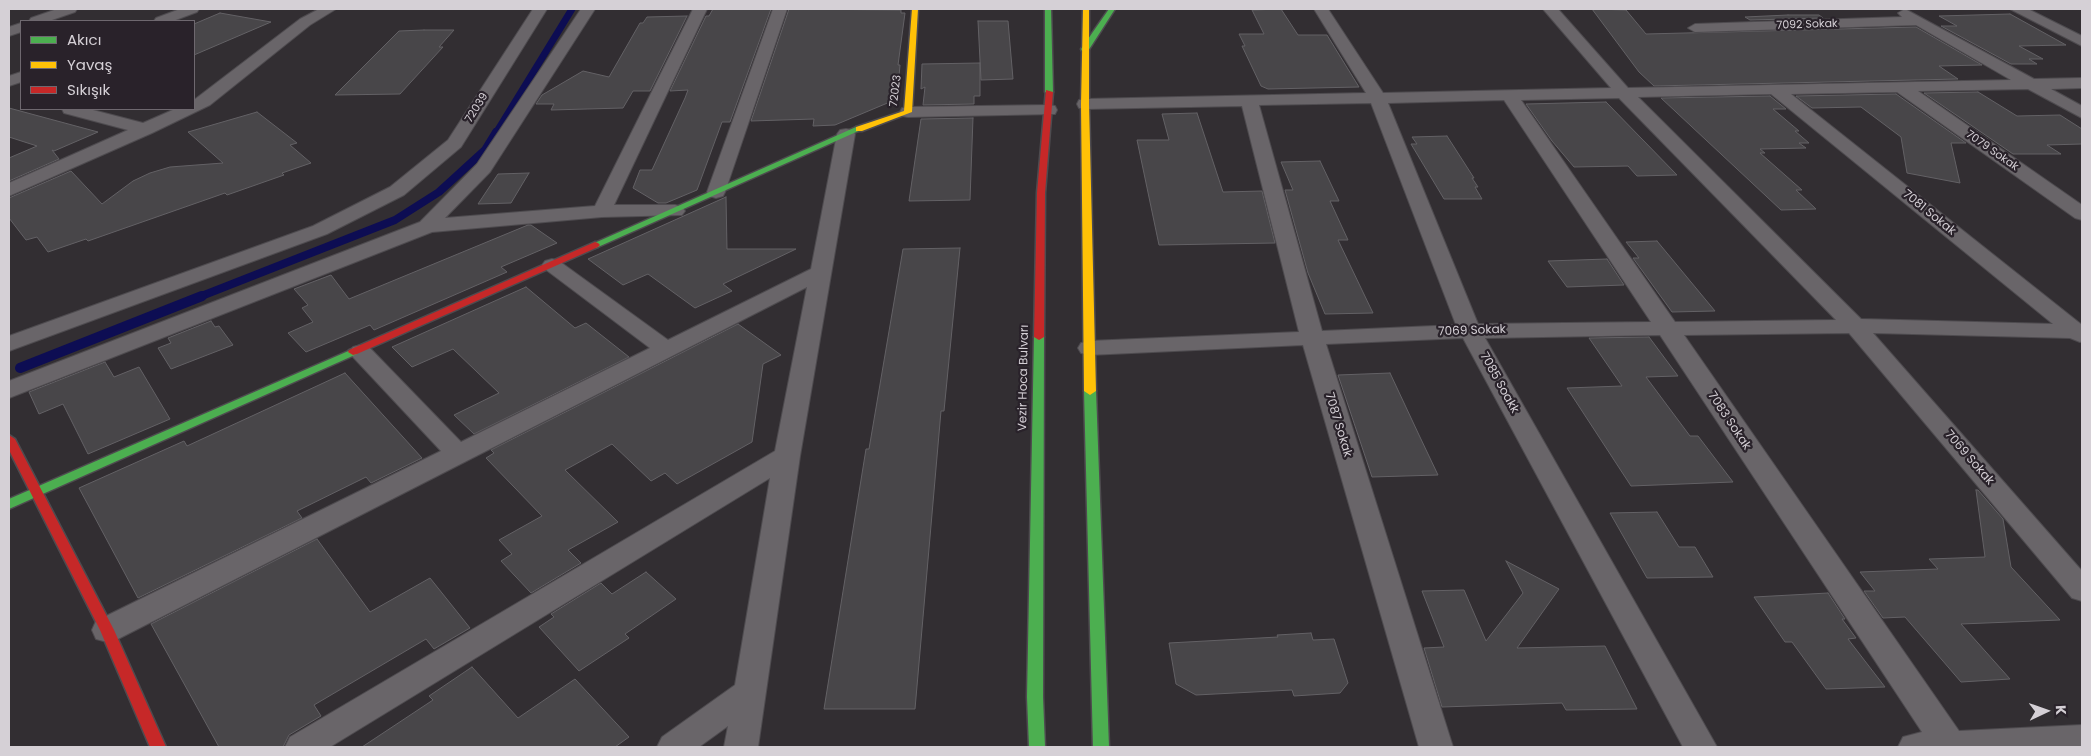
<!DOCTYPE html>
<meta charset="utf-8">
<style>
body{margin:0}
#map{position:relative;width:2091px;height:756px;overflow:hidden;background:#322e32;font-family:Poppins,sans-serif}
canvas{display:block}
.frame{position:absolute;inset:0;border:10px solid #d5d0d6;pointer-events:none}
.legend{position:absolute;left:20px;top:20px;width:175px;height:90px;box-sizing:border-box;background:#29222a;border:1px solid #6e686f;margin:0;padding:6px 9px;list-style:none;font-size:15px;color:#d5d0d6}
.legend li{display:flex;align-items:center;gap:10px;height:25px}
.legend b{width:25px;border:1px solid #6e686f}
.north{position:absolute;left:2021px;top:686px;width:50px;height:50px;-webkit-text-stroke:4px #29222a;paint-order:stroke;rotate:87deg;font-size:14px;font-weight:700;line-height:20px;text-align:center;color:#d5d0d6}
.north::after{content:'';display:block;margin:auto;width:18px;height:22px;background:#d5d0d6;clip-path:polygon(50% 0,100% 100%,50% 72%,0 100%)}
</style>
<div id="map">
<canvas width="2091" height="756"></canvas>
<div class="frame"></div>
<ul class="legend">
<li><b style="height:6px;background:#4caf50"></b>Akıcı</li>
<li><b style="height:6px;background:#ffc107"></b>Yavaş</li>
<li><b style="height:6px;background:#c62828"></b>Sıkışık</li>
</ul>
<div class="north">K</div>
</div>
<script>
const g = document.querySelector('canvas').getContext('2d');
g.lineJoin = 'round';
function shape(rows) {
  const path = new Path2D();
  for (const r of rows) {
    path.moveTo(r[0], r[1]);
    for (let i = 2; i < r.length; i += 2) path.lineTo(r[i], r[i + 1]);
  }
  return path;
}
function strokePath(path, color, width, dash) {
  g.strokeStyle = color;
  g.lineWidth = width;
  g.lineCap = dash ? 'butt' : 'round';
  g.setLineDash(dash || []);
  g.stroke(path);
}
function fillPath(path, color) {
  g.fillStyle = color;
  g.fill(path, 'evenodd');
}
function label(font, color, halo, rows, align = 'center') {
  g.font = font + ' Poppins,sans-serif';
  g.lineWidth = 4.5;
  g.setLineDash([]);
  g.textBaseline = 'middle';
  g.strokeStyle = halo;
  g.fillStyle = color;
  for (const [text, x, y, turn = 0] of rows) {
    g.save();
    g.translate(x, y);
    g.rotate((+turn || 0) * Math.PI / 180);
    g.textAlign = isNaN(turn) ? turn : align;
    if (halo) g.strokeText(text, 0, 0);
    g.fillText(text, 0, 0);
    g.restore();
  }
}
strokePath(shape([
 [496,133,572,9]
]), '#0d0d53', 7);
strokePath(shape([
 [199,297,395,220,439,192,485,150,496,132]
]), '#0d0d53', 8);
strokePath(shape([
 [20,368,202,296]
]), '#0d0d53', 10);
const building = shape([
 [713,9,771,9,730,122,722,122,697,190,666,203,658,203,633,188,640,170,652,170,685,98,688,90,670,91,706,16,709,16,713,9],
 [789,9,901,10,901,13,905,13,898,65,900,65,897,99,835,125,813,126,814,119,751,121,789,9],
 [1281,9,1298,35,1327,35,1359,87,1268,89,1261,86,1242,46,1245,46,1239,34,1264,34,1252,10,1281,9],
 [1592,9,1626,10,1646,34,1916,27,1982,65,1939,66,1958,79,1654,86,1639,72,1592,9],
 [220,13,271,22,194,55,194,24,220,13],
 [2010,14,2066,45,2019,46,2043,59,2029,59,2037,64,2011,64,1941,26,1957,26,1939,16,2010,14],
 [1788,15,1819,15,1823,18,1750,20,1745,17,1788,15],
 [687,16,650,91,633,91,623,108,551,110,554,104,536,104,542,95,583,71,609,77,640,23,643,23,647,17,687,16],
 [978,21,1008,21,1013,79,981,80,978,21],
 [424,30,454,30,439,47,443,47,400,94,335,95,399,31,424,30],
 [980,63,980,96,974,96,974,104,923,105,925,87,921,89,922,64,980,63],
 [1978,92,2017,116,2060,115,2082,129,2082,144,2047,145,2061,154,2013,154,1924,93,1978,92],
 [1896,94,1966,143,1951,143,1960,183,1907,173,1901,137,1861,107,1812,108,1796,96,1896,94],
 [1770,96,1786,109,1773,109,1799,131,1795,131,1809,143,1799,143,1806,148,1760,149,1765,153,1760,153,1802,190,1796,190,1816,209,1781,210,1661,98,1770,96],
 [1606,102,1677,175,1637,176,1628,166,1574,167,1552,141,1526,104,1606,102],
 [9,108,98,132,54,151,52,150,59,159,9,181,9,158,37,146,9,137,9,108],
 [257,112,297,143,290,145,311,163,282,173,284,175,227,195,225,193,88,241,86,239,48,252,37,237,26,240,9,218,9,198,71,171,102,204,133,181,150,173,170,167,223,163,188,132,257,112],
 [1197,113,1223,192,1262,191,1275,243,1159,245,1137,140,1169,140,1162,114,1197,113],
 [973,118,970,200,909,201,921,119,973,118],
 [1447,136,1474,178,1472,178,1478,187,1475,187,1482,199,1444,199,1411,144,1417,144,1412,137,1447,136],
 [1320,161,1339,201,1330,201,1348,240,1338,240,1373,313,1325,314,1308,273,1285,190,1293,190,1281,162,1320,161],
 [529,173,511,203,478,204,498,174,529,173],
 [726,197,727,249,796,249,723,284,732,291,695,308,648,274,623,285,588,259,726,197],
 [528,225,531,225,557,243,501,267,507,272,374,330,370,325,306,352,288,333,313,322,302,308,308,305,294,289,331,275,349,299,528,225],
 [1657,241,1715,311,1672,312,1633,258,1639,258,1626,242,1657,241],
 [960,248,944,411,941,411,915,709,824,709,866,449,869,449,903,249,960,248],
 [1607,259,1624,285,1567,287,1548,261,1607,259],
 [526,287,575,328,586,323,629,357,474,434,454,415,499,393,453,349,412,367,392,347,526,287],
 [211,321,215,327,219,326,233,345,171,369,158,348,171,343,168,338,211,321],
 [738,324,781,355,763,364,752,442,677,484,665,473,651,481,612,444,565,470,618,522,568,550,581,563,531,593,501,561,512,554,499,540,542,516,486,458,494,453,491,450,738,324],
 [1649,337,1678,376,1646,377,1690,436,1698,436,1733,482,1631,486,1567,388,1622,386,1589,338,1649,337],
 [105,362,114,377,139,367,170,419,88,454,63,404,39,414,29,392,105,362],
 [345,373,422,458,371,483,366,477,297,511,302,518,138,598,79,488,184,441,187,446,345,373],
 [1390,373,1419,435,1438,475,1372,477,1338,375,1390,373],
 [1976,490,1978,490,2003,519,2011,567,2060,620,1961,624,2010,679,1961,682,1905,617,1883,618,1864,591,1875,591,1860,572,1938,569,1929,559,1985,557,1976,490],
 [1657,512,1679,547,1695,547,1713,577,1647,578,1610,513,1657,512],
 [317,539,370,612,430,578,470,628,434,649,426,639,314,705,321,716,289,735,283,747,219,747,151,624,317,539],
 [1506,561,1559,589,1517,648,1605,646,1637,709,1566,710,1562,703,1442,707,1424,648,1444,647,1422,591,1464,590,1486,641,1523,593,1506,561],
 [646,572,676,599,625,634,629,638,579,671,539,627,554,617,551,614,601,583,612,594,646,572],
 [1828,593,1845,619,1842,619,1856,638,1848,639,1885,687,1826,689,1792,642,1785,642,1754,597,1828,593],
 [1311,633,1313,640,1334,639,1348,683,1340,693,1294,696,1292,690,1196,695,1176,684,1169,643,1278,637,1277,635,1311,633],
 [472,667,518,718,575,679,629,737,615,747,362,747,433,700,429,696,472,667]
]);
fillPath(building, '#484649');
strokePath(building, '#636165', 1);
const street = shape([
 [57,9,77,9,75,12,49,21,29,21,31,18,57,9],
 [180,9,199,9,197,12,173,21,154,21,156,18,180,9],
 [319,9,336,9,310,25,210,105,152,133,9,196,9,183,128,130,64,113,62,109,89,109,143,123,175,109,194,109,194,100,300,19,319,9],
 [533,9,547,9,461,147,404,195,327,234,9,351,9,336,313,226,390,187,448,140,533,9],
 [581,9,595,9,490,172,445,218,595,206,693,9,707,9,614,205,675,205,682,207,685,211,682,215,602,217,432,232,9,398,9,381,420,222,477,164,581,9],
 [773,9,787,9,725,192,723,196,716,198,709,196,707,192,773,9],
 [1314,9,1328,9,1383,93,1611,88,1543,9,1558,9,1628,88,2011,80,1916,25,1695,32,1688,28,1695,24,1902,17,1898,13,1905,9,2034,79,2082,78,2082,88,2051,89,2082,106,2082,118,2028,89,1918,91,2082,205,2082,220,2075,218,1897,92,1791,94,2082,325,2082,341,2080,342,2070,338,1873,333,2082,571,2082,601,2072,598,1849,333,1684,335,1959,731,2082,725,2082,747,1898,747,1903,737,1922,732,1660,335,1485,338,1717,747,1683,747,1463,338,1326,344,1453,747,1419,747,1303,345,1089,355,1081,353,1078,348,1081,343,1089,341,1299,332,1242,106,1085,109,1079,108,1077,104,1079,100,1085,99,1366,93,1314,9],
 [1771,94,2053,324,1861,319,1638,97,1771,94],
 [1619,98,1836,320,1675,322,1521,100,1619,98],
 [1504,100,1651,322,1478,324,1388,103,1504,100],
 [1371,103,1456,325,1322,331,1259,105,1371,103],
 [2010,9,2028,9,2082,36,2082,46,2010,9],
 [21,23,21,32,9,36,9,27,21,23],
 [21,72,21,82,9,86,9,76,21,72],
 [1049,105,1055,106,1057,110,1055,114,908,117,902,116,900,112,902,108,908,107,1049,105],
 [846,129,852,130,855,134,800,456,758,747,724,747,728,726,699,747,657,747,662,737,735,685,770,478,330,747,285,747,290,737,775,451,807,287,118,639,107,642,96,639,92,630,96,621,441,451,353,357,349,352,353,347,361,345,369,347,461,442,650,348,545,269,542,265,545,261,552,259,559,261,668,340,811,269,837,134,840,130,846,129]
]);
const fast = shape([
 [1045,9,1051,9,1053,92,1049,94,1045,92,1045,9],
 [1109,9,1115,9,1088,51,1082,51,1081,49,1109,9],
 [856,127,863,129,598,247,595,248,590,245,856,127],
 [1039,334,1044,337,1043,697,1045,747,1029,747,1027,697,1034,337,1039,334],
 [353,349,357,350,358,352,357,354,9,509,9,499,353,349],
 [1090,387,1096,391,1109,747,1093,747,1084,391,1090,387]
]);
const slow = shape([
 [912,9,918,9,912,112,862,131,856,131,856,127,904,111,912,9],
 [1083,9,1089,9,1089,104,1096,391,1090,395,1084,391,1081,104,1083,9]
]);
const jam = shape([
 [1046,90,1053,92,1045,193,1044,337,1039,340,1034,337,1037,193,1046,90],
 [595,242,598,243,600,245,598,247,357,354,353,355,348,352,349,350,595,242],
 [9,435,15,439,114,630,166,747,150,747,100,630,9,450,9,435]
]);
strokePath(street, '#4e4b4f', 2);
strokePath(fast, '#4e4b4f', 3);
strokePath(slow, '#4e4b4f', 3);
strokePath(jam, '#4e4b4f', 3);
fillPath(street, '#696569');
fillPath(fast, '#4caf50');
fillPath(slow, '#ffc107');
fillPath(jam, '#c62828');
label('11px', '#d5d0d6', '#29222a', [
 ["7092 Sokak",1807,25,-2],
 ["72023",896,91,-83],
 ["72039",477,108,-58],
 ["7079 Sokak",1992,151,35]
]);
label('12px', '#d5d0d6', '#29222a', [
 ["7081 Sokak",1929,213,39],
 ["7069 Sokak",1472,331,-2],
 ["Vezir Hoca Bulvarı",1024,378,-89],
 ["7085 Soakk",1499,383,61],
 ["7083 Sokak",1729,421,56],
 ["7087 Sokak",1338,425,73],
 ["7069 Sokak",1969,458,49]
]);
</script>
